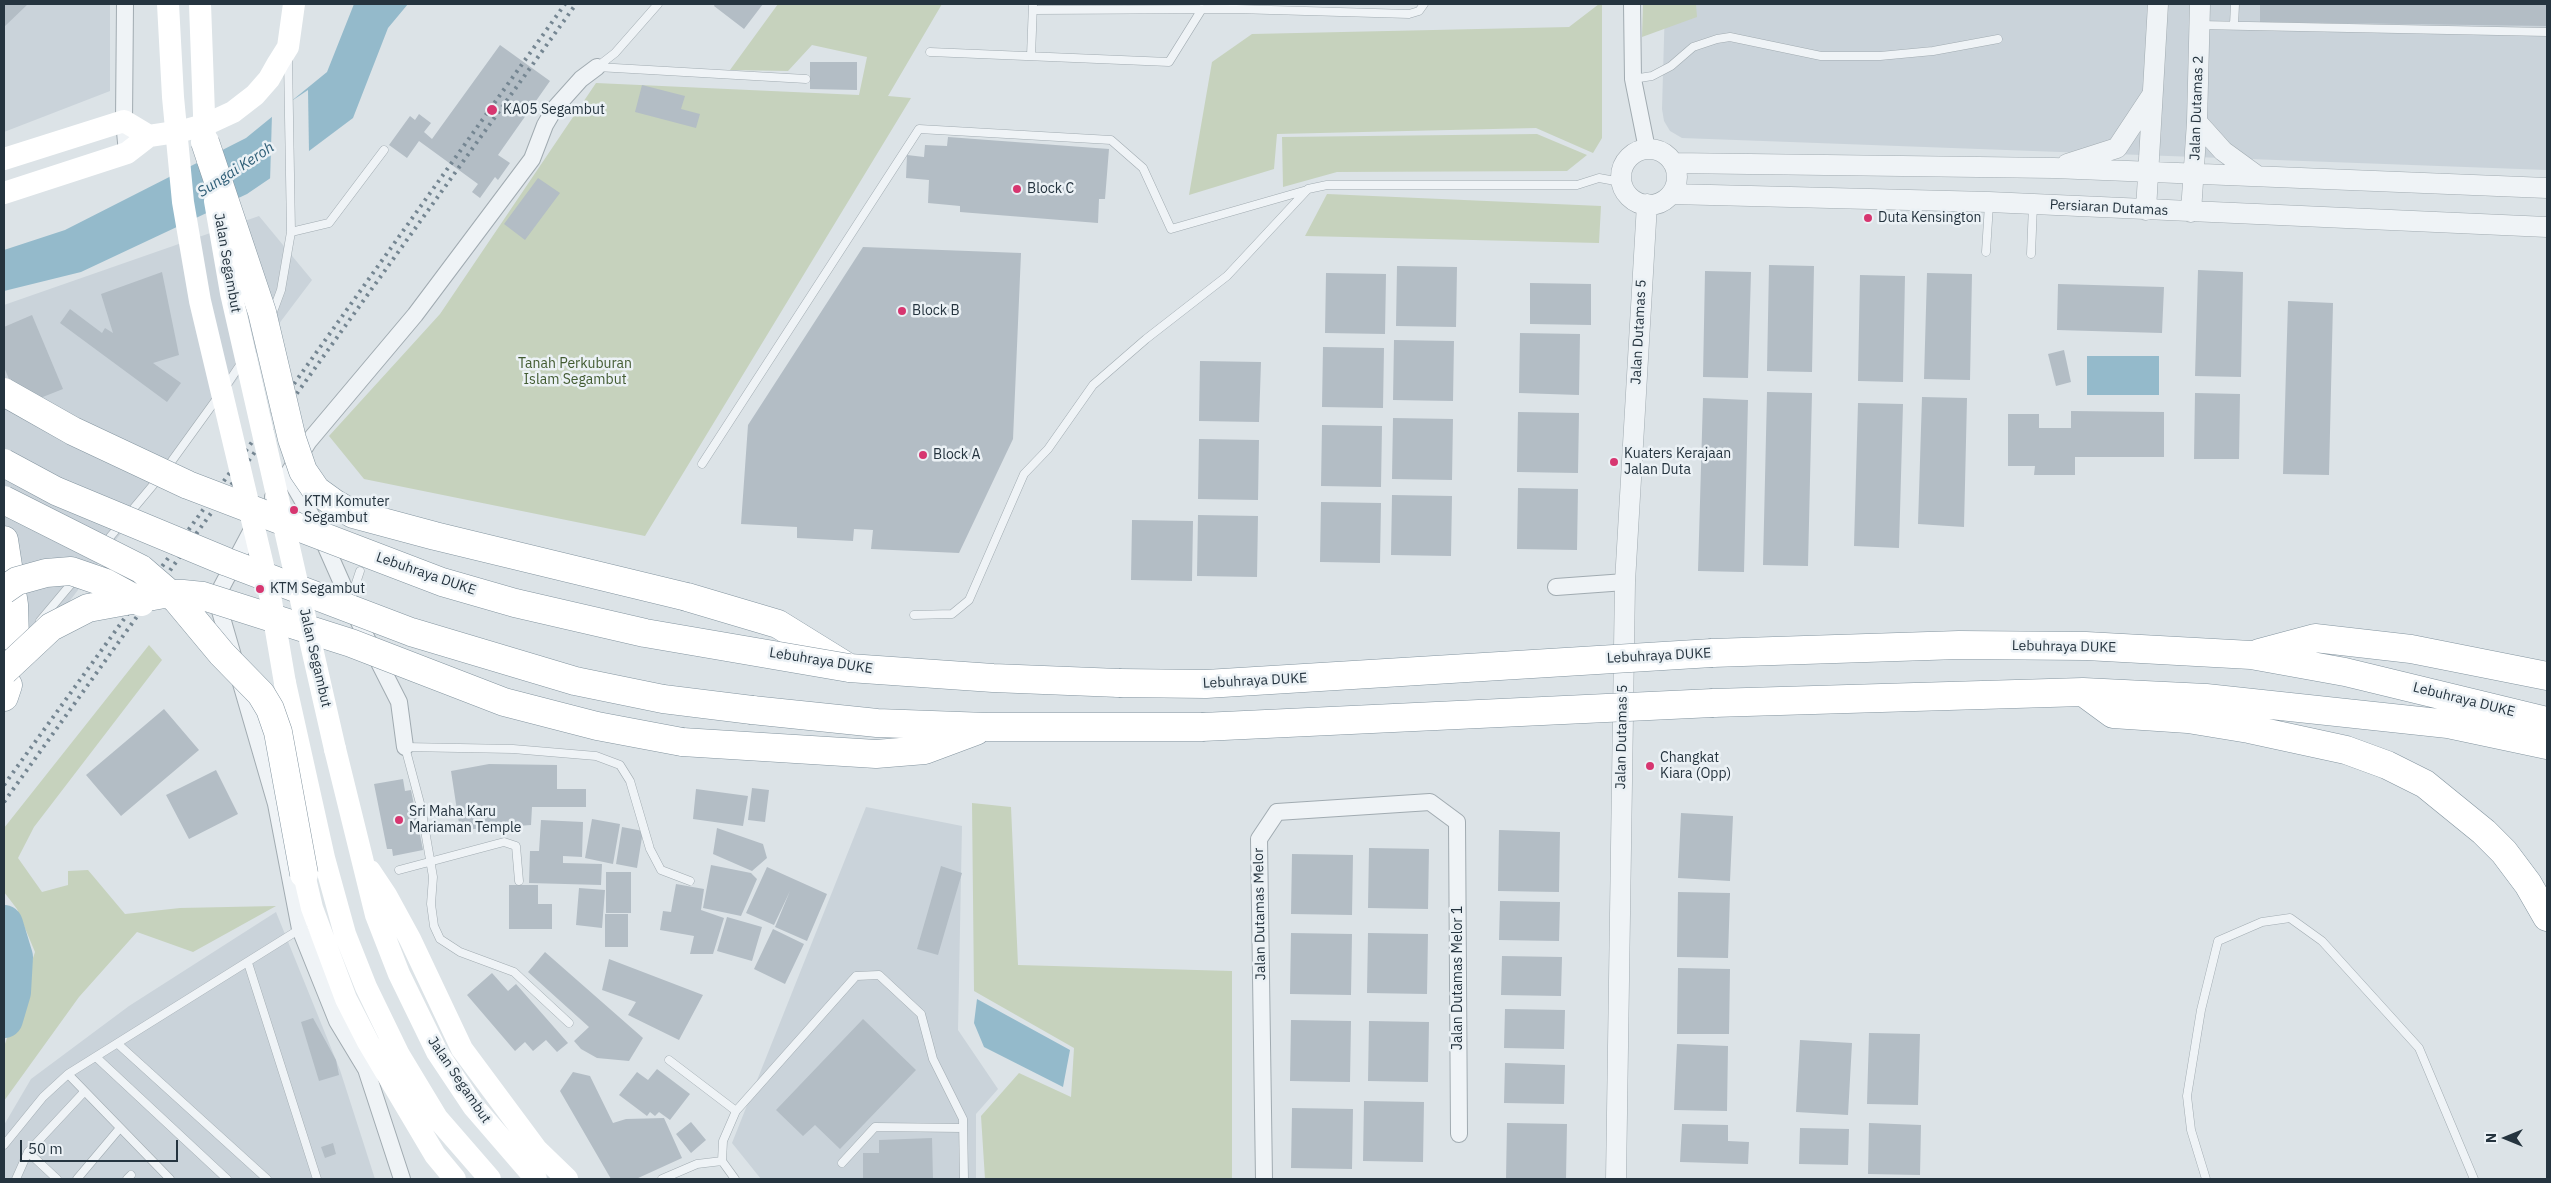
<!DOCTYPE html>
<style>
body{margin:0}
#map{position:relative;width:2551px;height:1183px;overflow:hidden;background:#dce3e7;font-family:"IBM Plex Sans",sans-serif}
canvas{display:block}
.frame{position:absolute;inset:0;border:5px solid #25343f;pointer-events:none}
.north{position:absolute;left:2481px;top:1113px;width:50px;height:50px;-webkit-text-stroke:4px #ebf1f5;paint-order:stroke;rotate:270deg;font-size:14px;font-weight:700;line-height:20px;text-align:center;color:#25343f}
.north::after{content:'';display:block;margin:auto;width:18px;height:22px;background:#25343f;clip-path:polygon(50% 0,100% 100%,50% 72%,0 100%)}
.scale{position:absolute;left:20px;top:1140px;width:158px;height:22px;box-sizing:border-box;border:2px solid #25343f;border-top:0;padding-left:6px;font-size:15px;line-height:18px;white-space:nowrap;color:#25343f;-webkit-text-stroke:4px #ebf1f5;paint-order:stroke}
</style>
<div id="map">
<canvas width="2551" height="1183"></canvas>
<div class="frame"></div>
<div class="north">N</div>
<div class="scale">50 m</div>
</div>
<script>
const g = document.querySelector('canvas').getContext('2d');
g.lineJoin = 'round';
function fillPath(path, color) {
  g.fillStyle = color;
  g.fill(path, 'evenodd');
}
function shape(rows) {
  const path = new Path2D();
  for (const r of rows) {
    if (r.length === 3) {
      path.moveTo(r[0] + r[2], r[1]);
      path.arc(r[0], r[1], r[2], 0, 2 * Math.PI);
      continue;
    }
    path.moveTo(r[0], r[1]);
    for (let i = 2; i < r.length; i += 2) path.lineTo(r[i], r[i + 1]);
  }
  return path;
}
function strokePath(path, color, width, dash) {
  g.strokeStyle = color;
  g.lineWidth = width;
  g.lineCap = dash ? 'butt' : 'round';
  g.setLineDash(dash || []);
  g.stroke(path);
}
function label(font, color, halo, rows, align = 'center') {
  g.font = font + ' "IBM Plex Sans",sans-serif';
  g.lineWidth = 5;
  g.setLineDash([]);
  g.textBaseline = 'middle';
  g.strokeStyle = halo;
  g.fillStyle = color;
  for (const [text, x, y, turn = 0] of rows) {
    g.save();
    g.translate(x, y);
    g.rotate((+turn || 0) * Math.PI / 180);
    g.textAlign = isNaN(turn) ? turn : align;
    if (halo) g.strokeText(text, 0, 0);
    g.fillText(text, 0, 0);
    g.restore();
  }
}
fillPath(shape([
 [4,4,110,4,110,91,4,132],
 [1665,4,2547,4,2547,170,1682,138,1670,131,1664,121,1662,109],
 [259,216,312,280,4,688,4,305],
 [866,807,962,826,958,1030,998,1089,976,1114,976,1179,761,1179,732,1143],
 [276,912,340,1070,375,1179,4,1179,4,1125,31,1079,129,1006]
]), '#cad3da');
fillPath(shape([
 [778,4,942,4,888,96,911,98,645,536,364,479,329,436,440,314,596,83,859,95,867,57,812,45,788,71,730,70],
 [1599,4,1602,4,1602,138,1593,153,1536,128,1277,134,1274,169,1189,195,1212,62,1252,34,1569,27],
 [1643,4,1696,4,1697,17,1642,37],
 [1537,134,1587,155,1567,171,1337,172,1283,187,1282,137],
 [1327,194,1601,206,1599,243,1305,236],
 [149,645,162,660,34,827,18,858,42,892,68,885,68,871,88,870,125,914,180,908,276,906,193,952,137,932,79,997,4,1101,4,1047,35,952,17,909,4,892,4,828],
 [972,803,1011,807,1018,965,1232,971,1232,1179,985,1179,981,1116,1019,1073,1071,1097,1074,1048,974,991]
]), '#c6d2bd');
fillPath(shape([
 [354,4,408,4,388,28,353,118,297,160,247,194,81,272,4,291,4,250,65,230,246,138,327,72],
 [2087,356,2159,356,2159,395,2087,395],
 [977,999,1070,1050,1063,1087,984,1047,974,1023]
]), '#94bacb');
fillPath(shape([
 [308,90,309,154,270,182,272,114]
]), '#dce3e7');
strokePath(shape([
 [4,924,14,957,12,992,4,1019]
]), '#94bacb', 38);
fillPath(shape([
 [4,4,28,4,4,27],
 [715,4,763,4,744,29,714,6],
 [2260,4,2547,4,2547,26,2260,22],
 [500,45,550,81,498,155,510,163,498,180,495,177,480,198,472,192,478,184,419,141,407,158,389,145,410,116,415,120,419,114,431,123,424,132,432,139],
 [810,62,857,62,857,90,810,89],
 [642,85,685,96,681,109,700,114,696,128,635,112],
 [948,137,1109,149,1105,199,1099,199,1098,223,960,212,960,206,928,203,929,180,906,178,907,155,924,157,925,145,947,146],
 [538,178,560,193,525,240,504,224],
 [863,247,1021,253,1013,439,959,553,871,549,873,530,854,529,853,541,797,538,797,527,741,524,748,425],
 [1769,265,1814,266,1812,372,1767,371],
 [1397,266,1457,267,1456,327,1396,326],
 [2198,270,2243,272,2241,377,2195,376],
 [1705,271,1751,272,1748,378,1703,377],
 [162,272,179,355,153,363,181,383,167,402,60,323,70,309,102,333,105,328,113,333,101,294],
 [1326,273,1386,274,1385,334,1325,333],
 [1927,273,1972,274,1970,380,1924,379],
 [1860,275,1905,276,1903,382,1858,381],
 [1530,283,1591,284,1591,325,1530,324],
 [2058,284,2164,287,2162,333,2057,330],
 [2288,301,2333,303,2329,475,2283,474],
 [32,315,63,389,20,406,4,367,4,327],
 [1520,333,1580,334,1579,395,1519,393],
 [1394,340,1454,341,1453,401,1393,400],
 [1323,347,1384,348,1383,408,1322,407],
 [2064,350,2071,382,2056,386,2048,354],
 [1200,361,1261,362,1259,422,1199,421],
 [1767,392,1812,393,1808,566,1763,565],
 [2195,393,2240,394,2239,459,2194,459],
 [1922,397,1967,398,1964,527,1918,524],
 [1703,398,1748,400,1744,572,1698,571],
 [1858,403,1903,404,1899,548,1854,546],
 [2071,411,2164,412,2164,457,2075,457,2075,475,2034,475,2035,466,2008,466,2008,414,2039,414,2039,428,2071,428],
 [1518,412,1579,413,1578,473,1517,472],
 [1393,418,1453,419,1452,480,1392,479],
 [1322,425,1382,426,1381,487,1321,486],
 [1199,439,1259,440,1258,500,1198,499],
 [1518,488,1578,489,1577,550,1517,549],
 [1392,495,1452,496,1451,556,1391,555],
 [1321,502,1381,503,1380,563,1320,562],
 [1198,515,1258,516,1257,577,1197,576],
 [1132,520,1193,521,1192,581,1131,580],
 [164,709,199,750,121,816,86,775],
 [489,764,557,765,557,789,586,789,586,807,532,807,531,825,460,830,451,771],
 [216,770,238,814,189,839,166,795],
 [403,779,405,791,411,790,423,850,393,856,392,849,387,849,374,784],
 [752,788,769,790,765,822,748,820],
 [696,789,748,796,743,826,693,819],
 [1681,813,1733,816,1730,881,1678,878],
 [592,819,620,824,613,864,585,858],
 [541,820,583,822,582,857,563,856,563,863,602,864,601,885,529,883,530,851,539,851],
 [622,827,643,831,637,868,616,864],
 [717,828,763,844,767,858,752,871,713,854],
 [1499,830,1560,832,1559,892,1498,891],
 [1369,848,1429,849,1428,909,1368,908],
 [1292,854,1353,855,1352,915,1291,914],
 [711,865,751,873,757,879,741,916,703,908],
 [941,866,962,873,938,955,917,949],
 [767,867,827,894,807,941,775,927,790,891,774,925,746,913],
 [606,872,631,872,631,913,606,913],
 [676,884,704,889,701,910,724,918,713,954,690,954,694,936,660,930,663,911,671,912],
 [509,885,538,885,538,904,552,904,552,929,509,929],
 [579,888,605,890,602,928,576,925],
 [1678,892,1730,893,1728,958,1677,957],
 [1500,901,1560,902,1559,941,1499,940],
 [605,914,628,914,628,947,605,947],
 [727,917,762,927,752,961,717,951],
 [773,929,804,944,785,984,754,969],
 [1291,933,1352,934,1351,995,1290,994],
 [1368,933,1428,934,1427,994,1367,993],
 [545,952,643,1038,629,1061,597,1058,581,1049,574,1041,589,1027,528,972],
 [1502,956,1562,957,1561,996,1501,995],
 [609,959,703,995,679,1040,628,1015,636,1002,602,990],
 [1678,968,1730,969,1729,1034,1677,1034],
 [492,973,508,991,516,984,568,1043,557,1052,546,1040,533,1051,525,1042,515,1051,467,995],
 [1505,1009,1565,1010,1564,1049,1504,1048],
 [313,1018,336,1060,339,1075,319,1081,301,1022],
 [863,1019,916,1070,840,1149,815,1125,803,1136,776,1110],
 [1291,1020,1351,1021,1350,1082,1290,1081],
 [1369,1021,1429,1022,1428,1082,1368,1081],
 [1869,1033,1920,1034,1918,1105,1867,1104],
 [1800,1040,1852,1043,1848,1115,1796,1112],
 [1677,1044,1728,1046,1727,1111,1674,1110],
 [1505,1063,1565,1065,1564,1104,1504,1103],
 [657,1069,690,1094,670,1120,659,1112,655,1116,650,1112,647,1116,619,1095,637,1072,648,1080],
 [573,1072,590,1076,613,1123,626,1119,664,1118,682,1158,636,1179,611,1179,560,1091],
 [1364,1101,1424,1102,1423,1162,1363,1161],
 [1292,1108,1353,1109,1352,1169,1291,1168],
 [691,1122,706,1140,691,1153,676,1134],
 [1507,1123,1567,1124,1566,1179,1506,1179],
 [1869,1123,1921,1125,1920,1175,1868,1174],
 [1682,1124,1728,1125,1728,1141,1749,1142,1748,1164,1680,1162],
 [1800,1128,1849,1129,1848,1165,1799,1164],
 [932,1138,933,1179,863,1179,863,1153,879,1153,879,1140],
 [333,1143,336,1154,325,1158,321,1147]
]), '#b3bdc5');
const service = shape([
 [1033,10,1236,9,1409,14,1419,11,1424,4],
 [2199,25,2547,32],
 [2234,25,2235,4],
 [930,52,1169,62,1202,9],
 [1031,56,1033,4],
 [597,67,806,79],
 [597,67,615,53,658,4],
 [1633,79,1652,76,1671,66,1693,47,1717,39,1730,37,1821,56,1880,56,1933,51,1998,39],
 [291,232,329,223,384,150],
 [1986,252,1989,204],
 [2031,254,2033,205],
 [271,317,281,290,291,232,288,59],
 [226,386,242,362],
 [702,464,919,129,1111,140,1143,168,1171,229,1307,190],
 [166,469,218,397],
 [128,515,159,478],
 [104,544,121,524],
 [351,598,360,571],
 [914,615,952,614,969,600,1024,474,1048,449,1093,385,1146,339,1227,276,1308,189,1327,185,1577,185,1599,178,1621,182],
 [40,621,76,578],
 [399,870,504,842,516,846,519,881],
 [248,963,317,1179],
 [569,1023,514,972,460,952,440,939,434,926,431,904,433,877,421,807,405,747,513,749,596,756,620,765,630,781,650,849,661,870,690,881],
 [118,1044,267,1179],
 [96,1057,227,1179],
 [669,1060,736,1111],
 [68,1074,170,1179],
 [4,1145,43,1097,68,1074,300,929],
 [28,1152,57,1179],
 [842,1163,875,1127,963,1128],
 [16,1179,28,1152,84,1092],
 [77,1179,120,1128],
 [127,1179,131,1175],
 [662,1179,697,1164,722,1161],
 [735,1179,722,1161,723,1141,736,1111,856,976,879,975,921,1014,933,1059,963,1119,964,1179],
 [2206,1179,2191,1130,2187,1096,2201,1010,2218,941,2262,922,2290,918,2322,941,2419,1048,2474,1179]
]);
const minor = shape([
 [125,4,124,121,127,153],
 [1632,4,1633,79,1647,149],
 [288,475,315,522,364,633,399,702,405,747],
 [273,497,309,441,415,315,532,159,545,125,555,108,581,79,597,67],
 [256,522,220,590,220,611,276,804,300,929,337,1021,366,1069,402,1179],
 [1556,587,1625,582],
 [1264,1179,1259,839,1277,812,1430,802,1457,822,1459,1134]
]);
const tertiary = shape([
 [2197,122,2223,151,2256,175],
 [1649,177,28],
 [1673,163,2054,168,2547,188],
 [2067,164,2117,148,2152,95],
 [1671,194,1989,202,2547,227],
 [2146,210,2158,4],
 [2191,212,2197,122,2200,4],
 [1616,1179,1625,582,1647,204]
]);
const motorway = shape([
 [4,540,14,605,15,639],
 [687,597,778,624,849,668,993,678,1119,683],
 [1712,653,1959,645,2086,646,2251,655,2345,672,2547,721],
 [2259,653,2315,638,2411,649,2547,676],
 [2083,692,2113,714,2188,719,2249,729,2346,750,2387,765,2425,784,2484,832,2504,852,2528,884,2547,917],
 [4,697,8,685],
 [1713,703,2083,692,2206,698,2448,724,2547,745],
 [752,710,877,723,987,727,1202,727],
 [682,742,876,754,925,750,976,731]
]);
strokePath(service, '#a1abb1', 9);
strokePath(minor, '#a1abb1', 18);
strokePath(tertiary, '#a1abb1', 21);
strokePath(motorway, '#83949f', 29);
strokePath(service, '#eff3f6', 8);
strokePath(minor, '#eff3f6', 16);
strokePath(tertiary, '#eff3f6', 20);
strokePath(shape([
 [4,159,124,121,149,136],
 [4,193,127,153,149,136,182,131,207,124,233,112,255,95,269,79,278,63,288,47,294,4],
 [285,683,324,858,345,934,366,987,399,1055,437,1118,490,1179],
 [335,749,376,915,399,974,437,1052,473,1106,536,1179],
 [303,858,304,874,312,908,346,999,368,1042,435,1155,455,1179],
 [370,871,386,895,410,939,462,1049,537,1150,567,1179]
]), '#fff', 22);
strokePath(motorway, '#fff', 28);
strokePath(shape([
 [4,785,281,402,565,4],
 [4,802,576,4]
]), '#758692', 4, [2.5, 5]);
const motorwayBridge = shape([
 [205,142,262,312,292,439,303,471,316,490,334,503,353,514,435,536,687,597],
 [4,392,73,431,188,485,442,582,515,603,645,633,849,668],
 [4,463,56,491,227,562,411,632,575,681,663,699,752,710],
 [4,500,141,569,177,600,222,654,261,694,270,709,278,732,304,874],
 [4,590,17,581,46,573,71,571,106,583,141,602],
 [4,671,51,627,88,608,164,594,183,594,203,596,351,643,504,702,597,726,682,742],
 [1119,683,1206,684,1712,653],
 [1202,727,1713,703]
]);
strokePath(motorwayBridge, '#83949f', 29, []);
strokePath(shape([
 [168,4,173,97,183,202,200,301,270,595,285,683],
 [200,4,205,142,208,160],
 [215,201,231,293,335,749]
]), '#fff', 22);
strokePath(motorwayBridge, '#fff', 28);
for (const [x, y, r, color] of [
 [492,110,6,"#d73670"],
 [1017,189,5,"#d73670"],
 [1868,218,5,"#d73670"],
 [902,311,5,"#d73670"],
 [923,455,5,"#d73670"],
 [1614,462,5,"#d73670"],
 [294,510,5,"#d73670"],
 [260,589,5,"#d73670"],
 [1650,766,5,"#d73670"],
 [399,820,5,"#d73670"]
]) {
  const dot = new Path2D();
  dot.arc(x, y, r, 0, 2 * Math.PI);
  g.fillStyle = color;
  g.fill(dot);
  strokePath(dot, '#ebf1f5', 2);
}
label('14px', '#25343f', '#ebf1f5', [
 ["Jalan Dutamas 2",2197,108,-88],
 ["Persiaran Dutamas",2109,208,3],
 ["Jalan Segambut",227,263,80],
 ["Jalan Dutamas 5",1639,332,-87],
 ["Lebuhraya DUKE",426,574,19],
 ["Lebuhraya DUKE",2064,647,1],
 ["Lebuhraya DUKE",1659,656,-3],
 ["Jalan Segambut",315,658,77],
 ["Lebuhraya DUKE",821,661,9],
 ["Lebuhraya DUKE",1255,681,-3],
 ["Lebuhraya DUKE",2464,700,14],
 ["Jalan Dutamas 5",1622,737,-89],
 ["Jalan Dutamas Melor",1260,914,-91],
 ["Jalan Dutamas Melor 1",1458,978,-90],
 ["Jalan Segambut",459,1080,56]
]);
label('14px', '#25343f', '#ebf1f5', [
 ["KA05 Segambut",503,110],
 ["Block C",1027,189],
 ["Duta Kensington",1878,218],
 ["Block B",912,311],
 ["Kuaters Kerajaan",1624,454],
 ["Jalan Duta",1624,470],
 ["Block A",933,455],
 ["KTM Komuter",304,502],
 ["Segambut",304,518],
 ["KTM Segambut",270,589],
 ["Changkat",1660,758],
 ["Kiara (Opp)",1660,774],
 ["Sri Maha Karu",409,812],
 ["Mariaman Temple",409,828]
], 'left');
label('14px', '#425b31', '#ebf1f5', [
 ["Tanah Perkuburan",575,364],
 ["Islam Segambut",575,380]
]);
label('italic 15px', '#2c5c75', '#ebf1f5', [
 ["Sungai Keroh",236,170,-33]
]);
</script>
